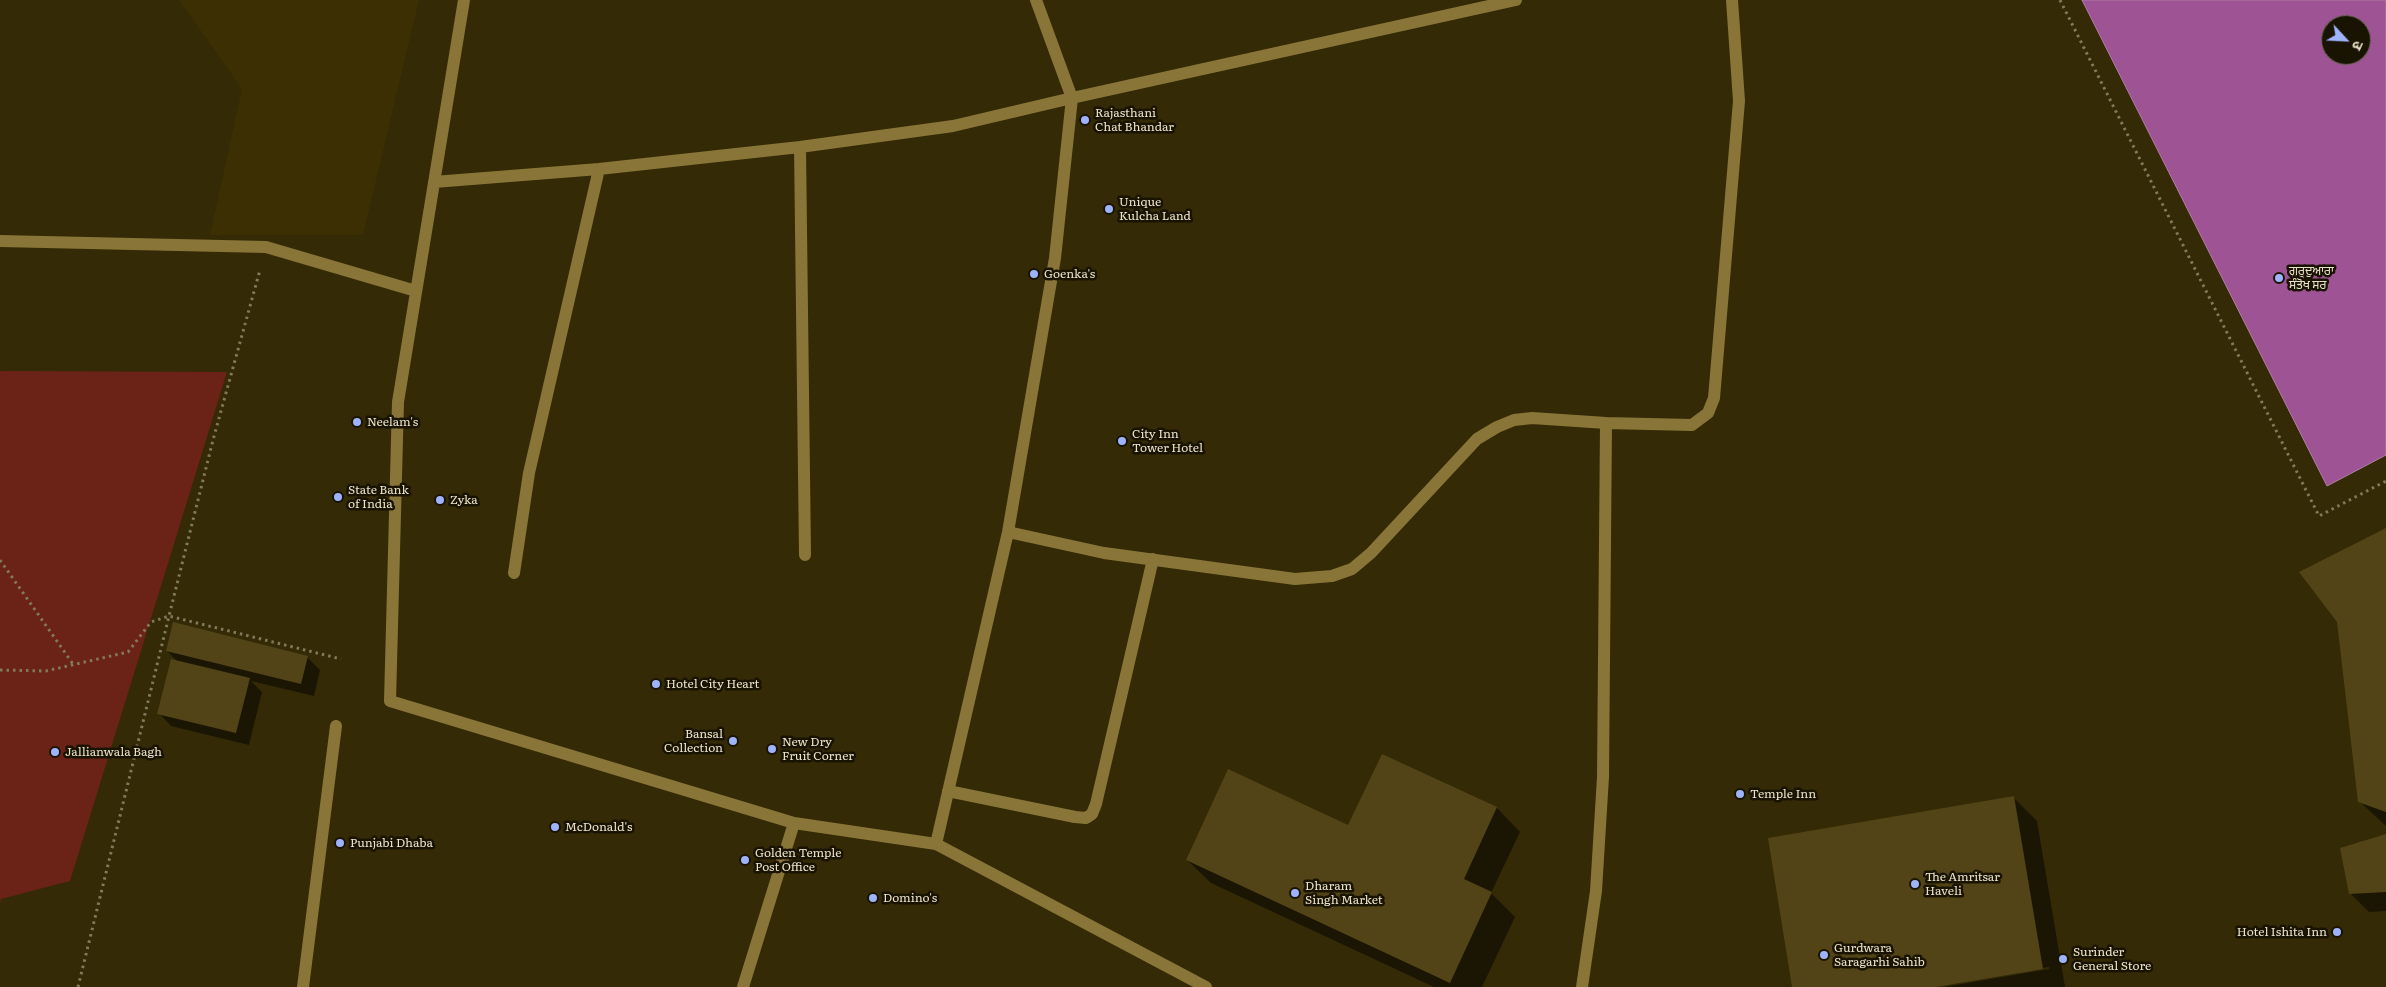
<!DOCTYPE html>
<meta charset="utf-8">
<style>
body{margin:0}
#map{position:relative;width:2386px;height:987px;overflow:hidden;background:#342a06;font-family:Literata,"Noto Sans Devanagari",serif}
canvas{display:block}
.north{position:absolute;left:2321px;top:15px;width:50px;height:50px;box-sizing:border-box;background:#191302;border:1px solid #6d6652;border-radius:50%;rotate:115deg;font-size:14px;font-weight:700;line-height:20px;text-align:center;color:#eae2ca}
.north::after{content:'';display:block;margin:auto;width:18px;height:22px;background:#9fb3fd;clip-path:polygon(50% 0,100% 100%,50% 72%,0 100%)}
</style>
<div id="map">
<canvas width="2386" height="987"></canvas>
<div class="north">उ</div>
</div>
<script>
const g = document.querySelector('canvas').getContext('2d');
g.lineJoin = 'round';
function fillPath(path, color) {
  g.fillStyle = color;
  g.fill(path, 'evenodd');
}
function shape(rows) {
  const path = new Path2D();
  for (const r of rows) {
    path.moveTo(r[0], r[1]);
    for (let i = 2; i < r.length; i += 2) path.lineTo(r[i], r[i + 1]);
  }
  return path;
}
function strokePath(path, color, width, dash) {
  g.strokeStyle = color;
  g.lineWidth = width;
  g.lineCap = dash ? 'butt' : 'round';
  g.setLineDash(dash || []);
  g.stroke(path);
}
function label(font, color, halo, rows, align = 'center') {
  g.font = font + ' Literata,"Noto Sans Gurmukhi",serif';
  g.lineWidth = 5;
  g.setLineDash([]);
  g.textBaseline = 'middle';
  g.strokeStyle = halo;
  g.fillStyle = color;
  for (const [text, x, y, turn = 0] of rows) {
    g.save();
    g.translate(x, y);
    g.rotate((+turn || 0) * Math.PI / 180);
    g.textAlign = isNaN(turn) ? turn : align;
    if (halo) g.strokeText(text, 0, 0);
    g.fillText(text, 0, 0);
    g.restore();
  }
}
fillPath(shape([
 [179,0,419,0,363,235,210,235,242,89]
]), '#3c2f03');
fillPath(shape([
 [0,371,227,372,70,881,1,899,0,904]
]), '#6b2217');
const water = shape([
 [2082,0,2386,0,2386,455,2327,486,2082,0],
 [2331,25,2361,25,2361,55,2331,55,2331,25]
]);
fillPath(water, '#9d5394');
strokePath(water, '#b47ea4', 1);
fillPath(shape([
 [2386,529,2386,826,2359,801],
 [167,651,307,657,320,670,314,696,251,681,262,692,249,745,171,726,159,713,179,663],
 [1382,756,1497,808,1520,832,1491,893,1515,917,1482,987,1434,987,1211,883,1187,860,1349,827],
 [2014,798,2037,821,2065,987,1944,987,2049,969,2049,967,1929,987,1794,987],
 [2386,835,2386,911,2369,912,2350,893]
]), '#0007');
fillPath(shape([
 [2386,528,2386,812,2358,802,2337,622,2299,572],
 [173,622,308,656,301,684,166,651],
 [171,659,250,678,236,733,157,714],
 [1382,754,1497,807,1464,879,1492,892,1450,983,1186,860,1228,769,1348,825],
 [2014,796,2043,969,1936,987,1792,987,1768,838],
 [2386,834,2386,892,2349,894,2340,848]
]), '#524416');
strokePath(shape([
 [2060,0,2319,516,2386,481],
 [0,560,73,664],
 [0,670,46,671,128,652,151,622,169,616,341,659],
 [78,987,169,616,213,440,260,270]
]), '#82795a', 3, [2.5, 4]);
strokePath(shape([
 [464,0,398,402,390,701,794,823,936,844,1206,987],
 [800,147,805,555],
 [434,182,599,169,800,147,953,126,1072,98,1036,0],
 [0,241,266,247,416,291],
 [1008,532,1104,553,1295,579,1332,576,1352,569,1371,553,1477,439,1497,427,1514,420,1532,418,1606,423],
 [514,573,529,473,599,169],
 [948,791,1075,817,1086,818,1092,814,1096,804,1153,559],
 [936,844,1008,532,1055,258,1072,98,1516,0],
 [303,987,336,726],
 [743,987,794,823],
 [1582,987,1596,891,1603,777,1606,423,1692,425,1708,413,1714,398,1739,101,1732,0]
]), '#897537', 12);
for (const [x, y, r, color] of [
 [1085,120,5,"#9fb3fd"],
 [1109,209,5,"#9fb3fd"],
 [1034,274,5,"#9fb3fd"],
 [2279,278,5,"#9fb3fd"],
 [357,422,5,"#9fb3fd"],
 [1122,441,5,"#9fb3fd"],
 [338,497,5,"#9fb3fd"],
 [440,500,5,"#9fb3fd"],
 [656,684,5,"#9fb3fd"],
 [733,741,5,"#9fb3fd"],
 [772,749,5,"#9fb3fd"],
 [55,752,5,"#9fb3fd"],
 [1740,794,5,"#9fb3fd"],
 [555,827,5,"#9fb3fd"],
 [340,843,5,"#9fb3fd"],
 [745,860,5,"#9fb3fd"],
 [1915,884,5,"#9fb3fd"],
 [1295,893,5,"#9fb3fd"],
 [873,898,5,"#9fb3fd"],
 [2337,932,5,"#9fb3fd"],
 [1824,955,5,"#9fb3fd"],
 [2063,959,5,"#9fb3fd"]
]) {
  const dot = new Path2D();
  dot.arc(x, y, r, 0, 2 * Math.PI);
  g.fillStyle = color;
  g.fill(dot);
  strokePath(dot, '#191302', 2);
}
label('12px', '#eae2ca', '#191302', [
 ["Rajasthani",1095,113],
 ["Chat Bhandar",1095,127],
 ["Unique",1119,202],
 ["Kulcha Land",1119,216],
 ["ਗੁਰੂਦੁਆਰਾ",2289,271],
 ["ਸੰਤੋਖ ਸਰ",2289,285],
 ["Goenka's",1044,274],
 ["Neelam's",367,422],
 ["City Inn",1132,434],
 ["Tower Hotel",1132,448],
 ["State Bank",348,490],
 ["of India",348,504],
 ["Zyka",450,500],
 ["Hotel City Heart",666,684],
 ["Bansal",723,734,"right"],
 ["Collection",723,748,"right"],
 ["New Dry",782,742],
 ["Fruit Corner",782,756],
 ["Jallianwala Bagh",65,752],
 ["Temple Inn",1750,794],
 ["McDonald's",565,827],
 ["Punjabi Dhaba",350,843],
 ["Golden Temple",755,853],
 ["Post Office",755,867],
 ["The Amritsar",1925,877],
 ["Haveli",1925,891],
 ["Dharam",1305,886],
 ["Singh Market",1305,900],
 ["Domino's",883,898],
 ["Hotel Ishita Inn",2327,932,"right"],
 ["Gurdwara",1834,948],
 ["Saragarhi Sahib",1834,962],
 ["Surinder",2073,952],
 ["General Store",2073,966]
], 'left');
</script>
